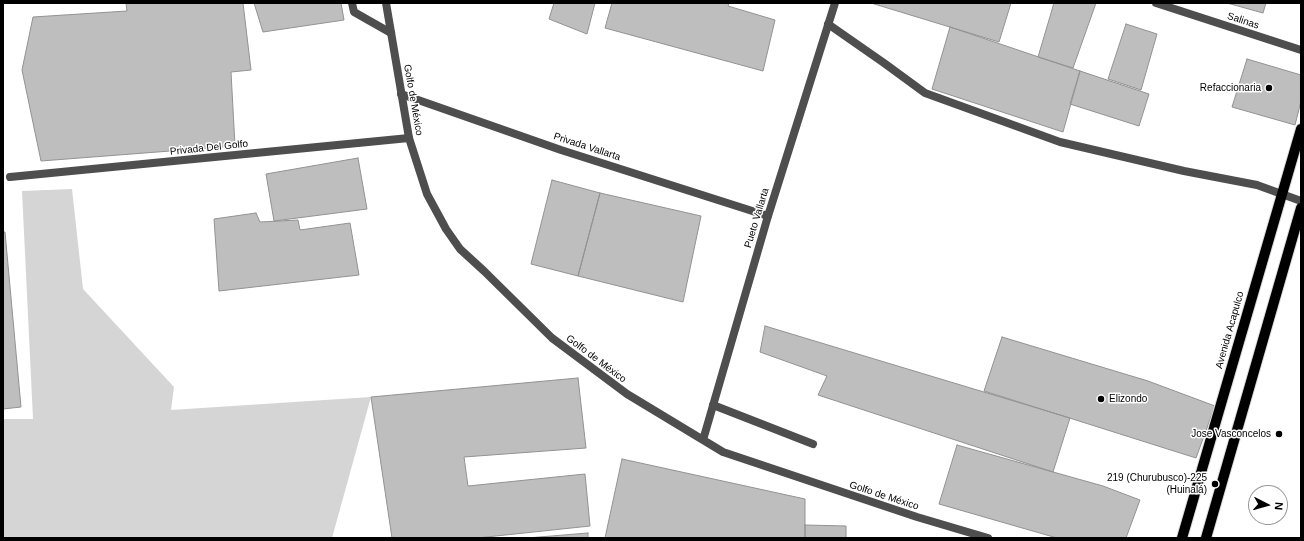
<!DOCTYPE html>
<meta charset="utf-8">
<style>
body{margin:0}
#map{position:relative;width:1304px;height:541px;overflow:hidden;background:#fff;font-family:Helvetica,sans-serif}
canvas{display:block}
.frame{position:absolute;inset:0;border:4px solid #000;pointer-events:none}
.north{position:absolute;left:1248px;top:485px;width:40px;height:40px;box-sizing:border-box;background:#fff;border:1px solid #999;border-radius:50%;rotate:96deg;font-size:11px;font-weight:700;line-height:16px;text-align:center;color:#000}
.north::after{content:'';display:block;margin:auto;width:14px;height:18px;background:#000;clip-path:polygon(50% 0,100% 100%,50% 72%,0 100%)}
</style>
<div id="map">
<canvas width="1304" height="541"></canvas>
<div class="frame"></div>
<div class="north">N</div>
</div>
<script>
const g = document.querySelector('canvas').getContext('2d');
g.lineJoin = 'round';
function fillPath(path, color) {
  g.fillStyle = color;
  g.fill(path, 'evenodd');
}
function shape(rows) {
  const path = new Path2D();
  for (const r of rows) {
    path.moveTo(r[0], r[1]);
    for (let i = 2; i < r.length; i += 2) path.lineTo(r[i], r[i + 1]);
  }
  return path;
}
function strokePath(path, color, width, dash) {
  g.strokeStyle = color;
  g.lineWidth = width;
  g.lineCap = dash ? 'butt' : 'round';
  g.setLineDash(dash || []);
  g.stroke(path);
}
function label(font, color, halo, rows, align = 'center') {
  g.font = font + ' Helvetica,sans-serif';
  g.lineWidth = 3;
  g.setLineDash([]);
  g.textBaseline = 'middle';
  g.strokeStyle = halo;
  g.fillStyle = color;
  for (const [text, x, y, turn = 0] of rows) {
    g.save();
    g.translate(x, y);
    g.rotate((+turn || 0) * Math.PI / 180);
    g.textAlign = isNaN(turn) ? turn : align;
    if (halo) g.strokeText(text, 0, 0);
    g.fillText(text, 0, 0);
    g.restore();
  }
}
fillPath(shape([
 [72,189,83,289,174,387,171,410,371,397,332,538,3,538,3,419,33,419,22,191]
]), '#d5d5d5');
const building = shape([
 [126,3,243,3,251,70,231,72,235,146,41,161,22,70,33,17,127,11,126,3],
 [254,3,341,3,344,20,263,32,254,3],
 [554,3,595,3,587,34,549,19,554,3],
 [612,3,729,3,728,6,775,20,763,71,605,28,612,3],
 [871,3,1011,3,999,42,871,3],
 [1054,3,1096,3,1073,68,1038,57,1054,3],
 [1227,3,1266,3,1263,13,1227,3],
 [1126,24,1157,34,1141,90,1108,79,1126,24],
 [950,27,1080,71,1063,132,932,89,950,27],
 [1247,59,1301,75,1301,101,1295,125,1232,107,1247,59],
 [1080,71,1149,94,1139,126,1070,104,1080,71],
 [358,158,367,209,274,221,266,174,358,158],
 [552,180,600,193,578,276,531,264,552,180],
 [600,193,701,216,683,302,578,276,600,193],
 [256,213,260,222,298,220,300,230,350,223,359,275,219,291,214,219,256,213],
 [3,232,5,232,21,407,3,409,3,232],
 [765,326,1070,418,1053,472,818,395,827,376,760,352,765,326],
 [1002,337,1148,381,1215,406,1196,458,984,391,1002,337],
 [578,378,586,448,464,457,468,486,585,474,590,526,477,538,392,538,371,397,578,378],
 [957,445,1103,486,1140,500,1126,538,1057,538,939,504,957,445],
 [622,459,805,499,805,538,605,538,622,459],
 [805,525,846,526,846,538,805,538,805,525],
 [588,533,588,538,527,538,588,533]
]);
fillPath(building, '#bebebe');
strokePath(building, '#929292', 1);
const primary = shape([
 [1182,538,1301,129],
 [1206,538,1301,208]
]);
strokePath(primary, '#dbdbdb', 12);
strokePath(shape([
 [352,3,354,12,391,33],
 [828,24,884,63,925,93,1060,142,1184,171,1257,185,1301,201],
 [401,94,561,150,768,216],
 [10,177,409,138],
 [713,405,813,444]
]), '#4e4e4e', 8);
strokePath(shape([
 [386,3,409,138,427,194,446,229,460,249,484,271,552,338,627,394,723,452,917,517,988,538],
 [1156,3,1301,50],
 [703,440,768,216,835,3]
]), '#4e4e4e', 8);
strokePath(primary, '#000', 10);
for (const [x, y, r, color] of [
 [1269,88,4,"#000"],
 [1101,399,4,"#000"],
 [1279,434,4,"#000"],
 [1215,484,4,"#000"]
]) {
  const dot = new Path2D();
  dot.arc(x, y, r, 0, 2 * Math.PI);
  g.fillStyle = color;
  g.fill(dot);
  strokePath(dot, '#fff', 1.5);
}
label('10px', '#000', '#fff', [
 ["Salinas",1243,21,18],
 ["Golfo de México",413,100,80],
 ["Privada Vallarta",587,147,18],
 ["Privada Del Golfo",209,148,-6],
 ["Pueto Vallarta",757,218,-73],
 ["Avenida Acapulco",1230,330,-74],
 ["Golfo de México",596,359,37],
 ["Golfo de México",884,496,18]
]);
label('10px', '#000', '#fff', [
 ["Refaccionaria",1261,88],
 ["Elizondo",1109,399,"left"],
 ["Jose Vasconcelos",1271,434],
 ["219 (Churubusco)-225",1207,478],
 ["(Huinalá)",1207,490]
], 'right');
</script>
